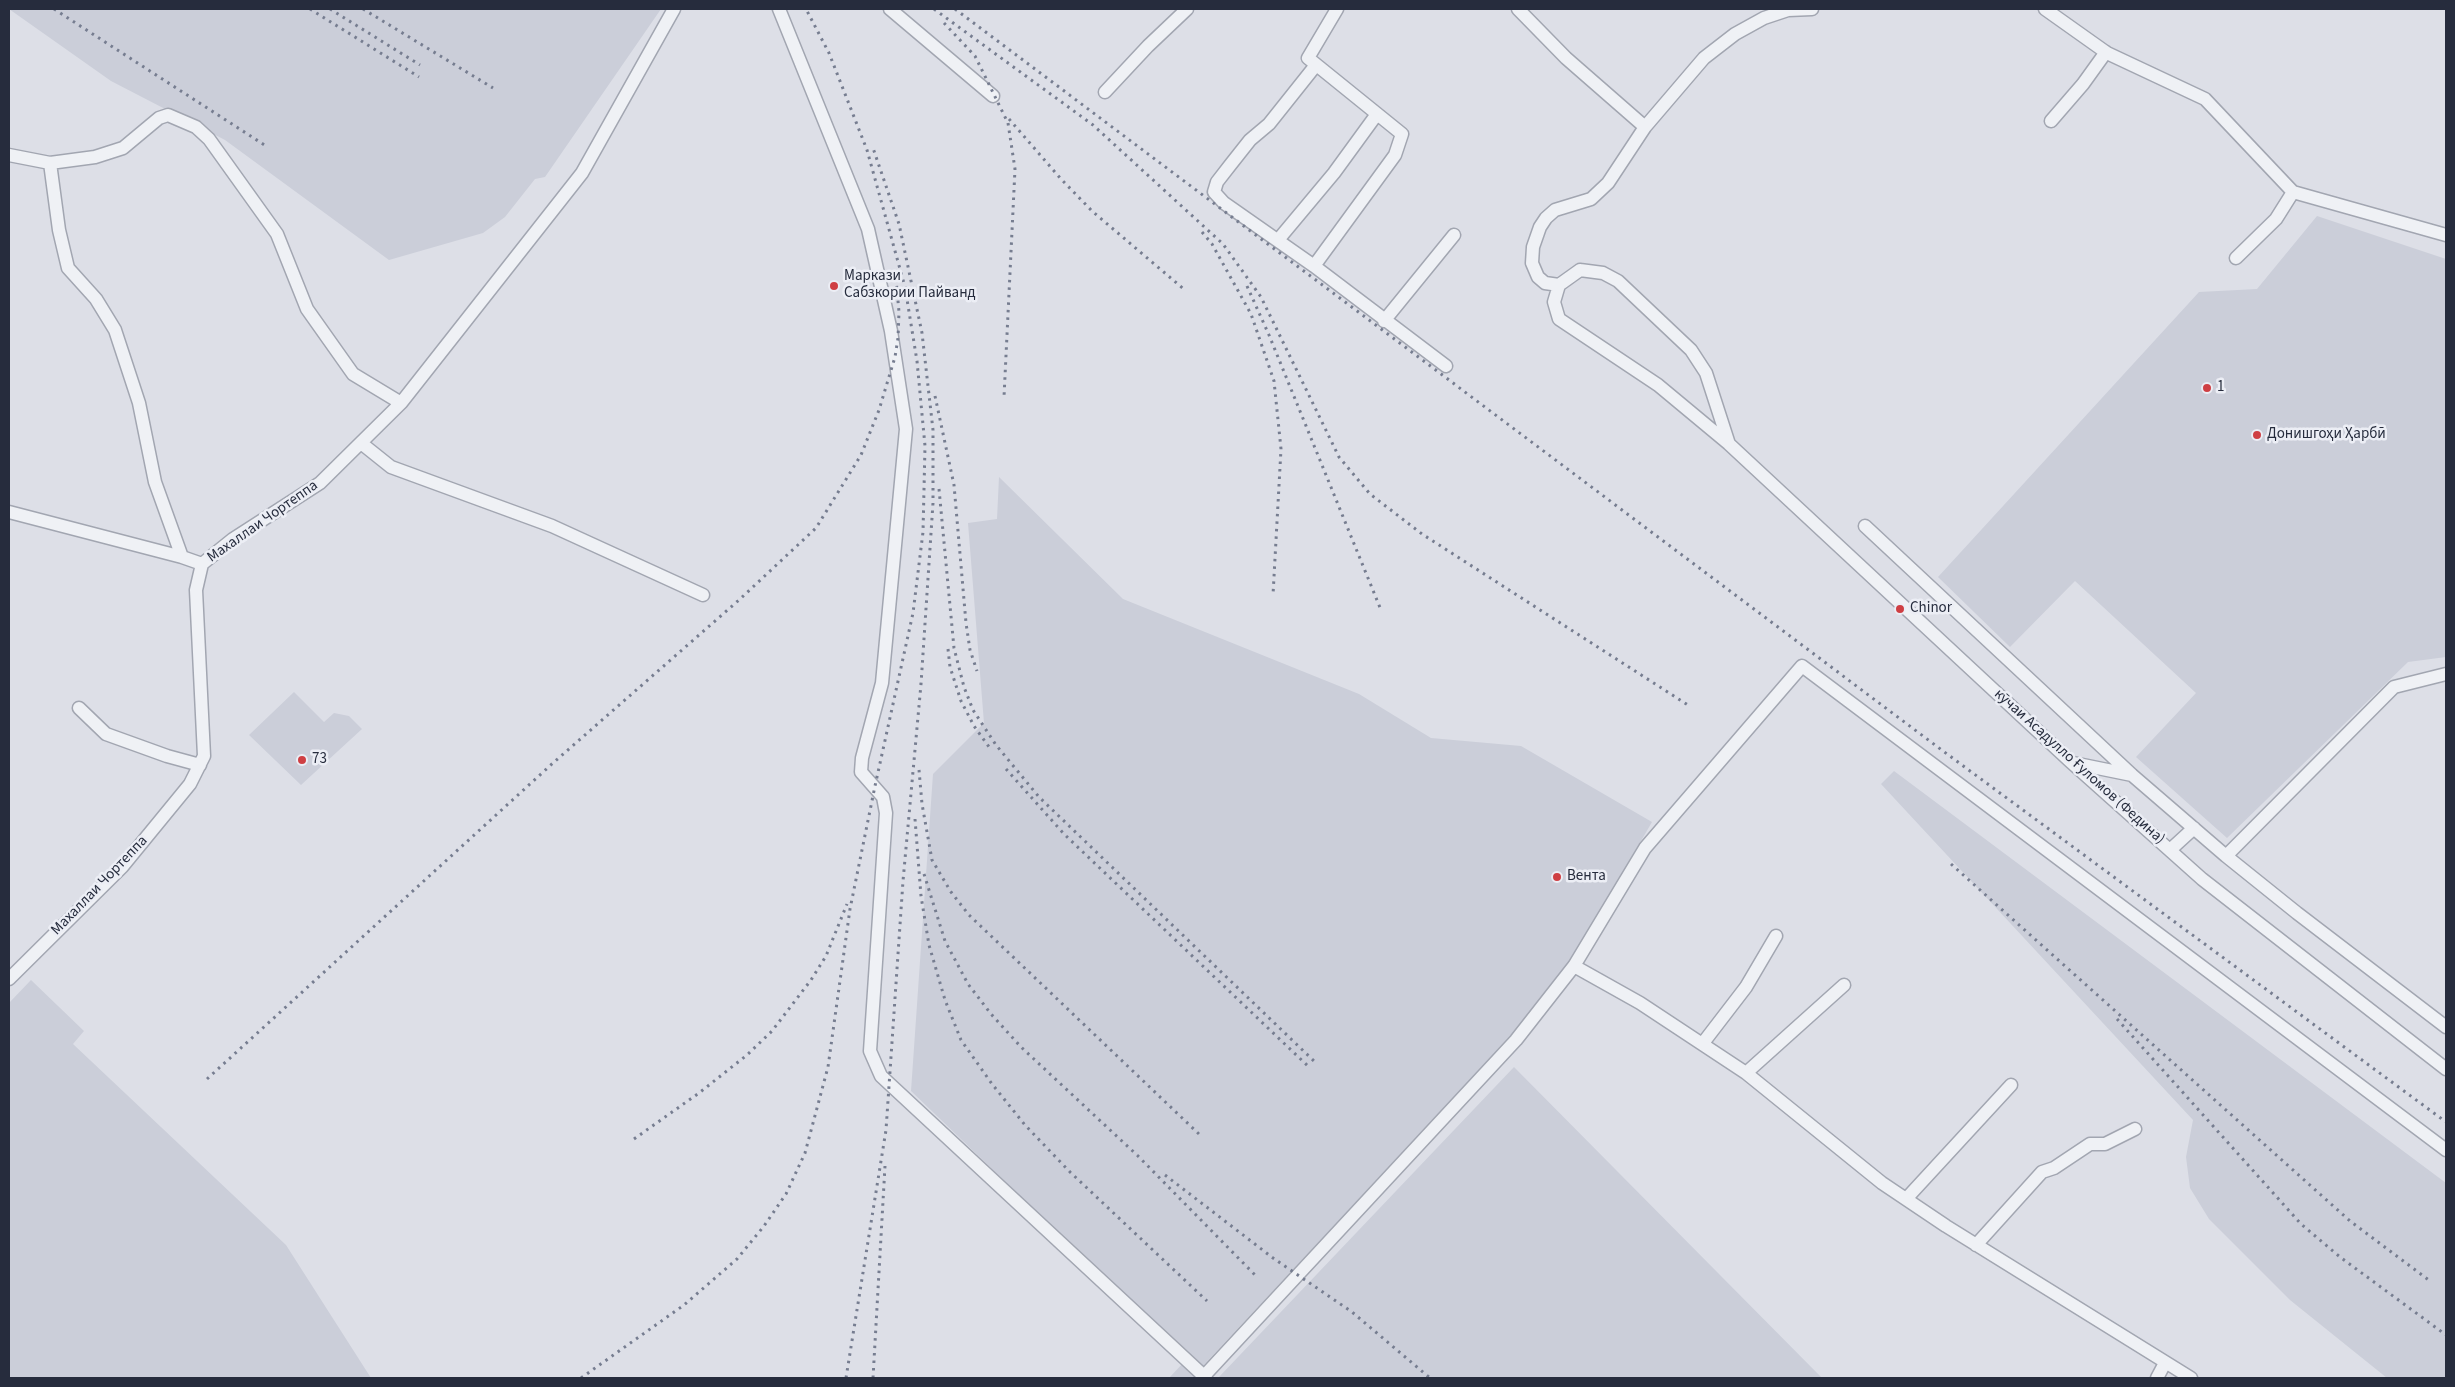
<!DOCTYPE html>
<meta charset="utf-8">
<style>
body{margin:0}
#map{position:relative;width:2455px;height:1387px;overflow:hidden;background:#dddfe7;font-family:"Source Sans 3",sans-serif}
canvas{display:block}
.frame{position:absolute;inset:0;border:10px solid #262c3d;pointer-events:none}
</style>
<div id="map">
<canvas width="2455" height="1387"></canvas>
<div class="frame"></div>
</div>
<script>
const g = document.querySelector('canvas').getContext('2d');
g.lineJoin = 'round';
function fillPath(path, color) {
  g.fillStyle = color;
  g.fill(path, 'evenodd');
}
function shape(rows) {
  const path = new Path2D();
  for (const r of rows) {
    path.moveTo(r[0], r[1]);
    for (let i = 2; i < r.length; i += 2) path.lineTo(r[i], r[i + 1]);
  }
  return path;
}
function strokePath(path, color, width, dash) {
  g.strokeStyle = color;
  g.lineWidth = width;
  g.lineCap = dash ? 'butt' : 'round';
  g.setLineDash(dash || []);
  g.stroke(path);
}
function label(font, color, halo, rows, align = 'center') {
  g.font = font + ' "Source Sans 3",sans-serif';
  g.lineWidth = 5;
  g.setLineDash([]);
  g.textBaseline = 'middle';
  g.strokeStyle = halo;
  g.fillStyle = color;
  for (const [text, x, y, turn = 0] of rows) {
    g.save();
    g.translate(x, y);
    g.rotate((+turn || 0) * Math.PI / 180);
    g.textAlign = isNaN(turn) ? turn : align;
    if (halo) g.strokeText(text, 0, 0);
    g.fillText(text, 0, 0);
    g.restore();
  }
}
fillPath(shape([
 [9,9,661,9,545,177,535,179,505,217,483,233,389,260,225,140,111,81],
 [2317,216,2446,259,2446,657,2408,662,2227,838,2136,757,2196,693,2075,581,2010,647,1938,577,2199,292,2257,289],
 [999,477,1123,599,1359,694,1431,738,1521,746,1652,822,1555,989,1200,1369,911,1091,933,774,984,723,968,523,997,519],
 [294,692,324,722,334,713,349,716,362,729,301,785,249,735],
 [1894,771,2446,1183,2446,1378,2387,1378,2290,1300,2209,1219,2190,1188,2186,1157,2193,1120,1881,784],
 [31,980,84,1031,73,1044,286,1245,371,1378,9,1378,9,1003],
 [1514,1067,1822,1378,1219,1377],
 [1184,1362,1201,1378,1169,1378]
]), '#cbced9');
const minor = shape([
 [779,9,868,229,891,331,906,429,882,683,862,758,861,772,883,797,886,813,870,1051,881,1076,1206,1378],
 [890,9,993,96],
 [1518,9,1566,58,1645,127],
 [2045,9,2107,53,2205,99,2293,192,2446,235],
 [1316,65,1269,124,1250,140,1231,164,1217,182,1214,192,1224,203,1314,266,1446,366],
 [1105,92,1148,46,1187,9],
 [2051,121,2083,84,2106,52],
 [9,155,50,163,59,230,68,268,96,299,115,330,139,403,155,482,182,557],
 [50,163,95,157,123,148,159,118,168,115,196,127,209,139,277,234,307,309,353,374,401,403],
 [1278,240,1334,173,1377,114],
 [2236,258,2276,219,2293,192],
 [1314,266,1395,155,1402,134,1308,58,1337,9],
 [1580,270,1603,273,1618,281,1691,350,1706,373,1729,444,1658,385,1559,319,1554,302,1559,285,1580,270],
 [1559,285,1545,283,1538,277,1532,263,1533,247,1540,227,1546,218,1555,210,1591,199,1608,183,1645,127,1704,58,1735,34,1764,18,1788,10,1812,9],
 [1384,321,1454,235],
 [361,443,391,467,552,526,703,595],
 [1729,444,2071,762,2202,879,2446,1069],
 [9,512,182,557,202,564],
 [1865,526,2132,775,2226,856,2297,913,2446,1027],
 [79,708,106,734,167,756,200,765],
 [2073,763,2132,775],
 [2170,850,2194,828],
 [2226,856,2394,687,2446,674],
 [1574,966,1640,1003,1746,1073,1882,1183,1946,1226,2191,1378],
 [9,979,122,867,190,784,204,756,196,590,202,564,233,539,320,483,401,403,582,173,674,9],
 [1703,1043,1746,987,1776,936],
 [1746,1073,1844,985],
 [1906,1199,2011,1085],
 [1976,1245,2042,1172,2054,1168,2090,1144,2105,1144,2135,1129],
 [1204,1376,1516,1040,1574,966,1645,848,1802,666,2446,1150],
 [2157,1378,2165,1363]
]);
strokePath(minor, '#a2a6b1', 15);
strokePath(minor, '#eff1f5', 12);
strokePath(shape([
 [54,9,266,146],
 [310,9,419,77],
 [330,9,420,65],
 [363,9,493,88],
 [934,9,1093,125,1223,244,1261,297,1339,457,1370,494,1422,534,1691,707],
 [955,9,1943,751,2446,1122],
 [944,23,975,56,1008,123,1015,169,1004,397],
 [1009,119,1061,179,1092,211,1186,291],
 [1202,232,1212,244,1251,314,1274,381,1281,449,1273,595],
 [1247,286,1269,335,1381,610],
 [935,396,954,485,966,623,970,650,977,671],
 [939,489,954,648,964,687,973,710,996,745,1039,797,1315,1062],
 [948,649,950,667,961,701,974,726,989,747],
 [1006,769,1064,834,1310,1068],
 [919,770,922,804,932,860,951,892,969,915,1200,1135],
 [915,819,921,896,929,945,945,1000,961,1040,992,1084,1025,1125,1070,1172,1207,1301],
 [1951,864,2350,1221,2430,1281],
 [924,874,945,941,968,984,991,1014,1021,1047,1138,1156,1256,1276],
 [2117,1019,2301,1224,2340,1257,2446,1335],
 [207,1079,553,763,739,600,816,528,861,455,879,410,895,357,898,338,899,312,895,268],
 [634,1139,699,1093,747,1055,772,1031,811,980,826,956,847,904],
 [1165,1175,1273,1258,1352,1312,1430,1378],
 [581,1378,684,1305,737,1259,764,1226,786,1194,805,1153,828,1067,850,909,875,786,913,613,923,532,925,446,917,361,905,287,867,150,829,53,806,9],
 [846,1378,886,1130,903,881,921,684,933,503,933,430,922,333,899,224,873,148],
 [873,1378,885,1166]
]), '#767d90', 3, [2.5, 5]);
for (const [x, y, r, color] of [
 [834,286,5,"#cf3f43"],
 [2207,388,5,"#cf3f43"],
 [2257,435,5,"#cf3f43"],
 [1900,609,5,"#cf3f43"],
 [302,760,5,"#cf3f43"],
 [1557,877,5,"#cf3f43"]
]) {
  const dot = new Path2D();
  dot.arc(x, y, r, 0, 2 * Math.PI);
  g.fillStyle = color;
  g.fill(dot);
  strokePath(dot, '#eceef5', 2);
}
label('15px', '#262c3d', '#eceef5', [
 ["Маркази",844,277],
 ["Сабзкории Пайванд",844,294],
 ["1",2217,388],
 ["Донишгоҳи Ҳарбӣ",2267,435],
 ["Chinor",1910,609],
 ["73",312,760],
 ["Вента",1567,877]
], 'left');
label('15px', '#262c3d', '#eceef5', [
 ["Махаллаи Чортеппа",263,522,-35],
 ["кӯчаи Асадулло Ғуломов (Федина)",2079,767,42],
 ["Махаллаи Чортеппа",100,886,-46]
]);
</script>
